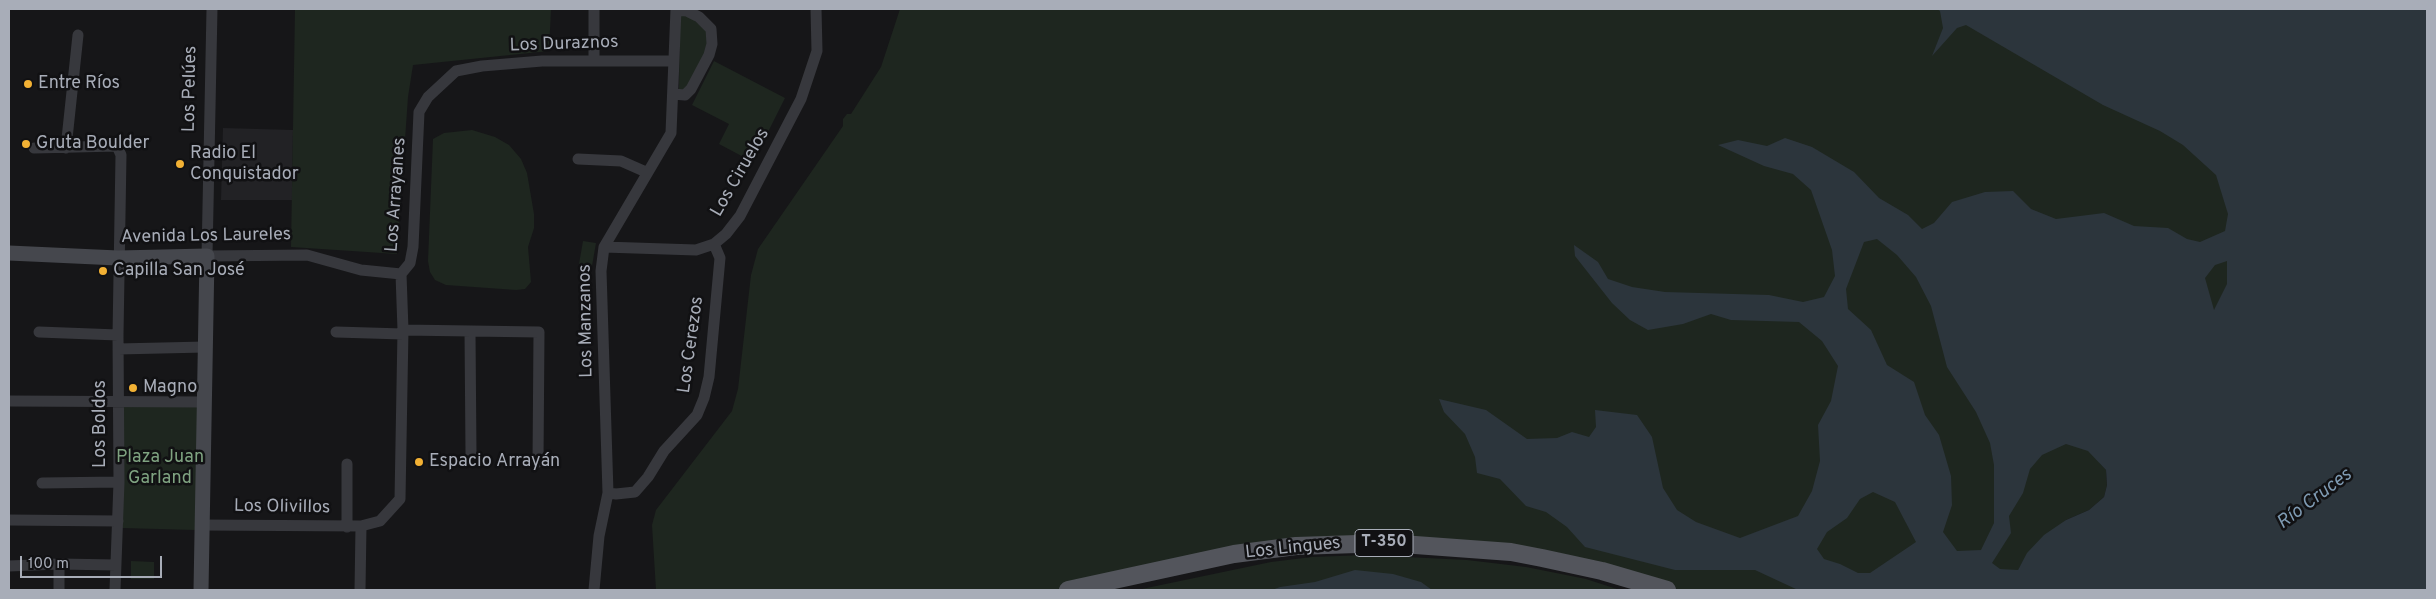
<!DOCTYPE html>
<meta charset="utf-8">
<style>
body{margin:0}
#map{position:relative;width:2436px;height:599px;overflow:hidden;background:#161618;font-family:Overpass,sans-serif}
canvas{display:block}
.frame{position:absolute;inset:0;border:10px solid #a8adb8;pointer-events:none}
.scale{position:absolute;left:20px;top:556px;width:142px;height:22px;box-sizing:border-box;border:2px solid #a8adb8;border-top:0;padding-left:6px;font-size:15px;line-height:18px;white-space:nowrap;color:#a8adb8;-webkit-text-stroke:4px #111113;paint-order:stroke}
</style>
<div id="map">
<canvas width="2436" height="599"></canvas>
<div class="frame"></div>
<div class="scale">100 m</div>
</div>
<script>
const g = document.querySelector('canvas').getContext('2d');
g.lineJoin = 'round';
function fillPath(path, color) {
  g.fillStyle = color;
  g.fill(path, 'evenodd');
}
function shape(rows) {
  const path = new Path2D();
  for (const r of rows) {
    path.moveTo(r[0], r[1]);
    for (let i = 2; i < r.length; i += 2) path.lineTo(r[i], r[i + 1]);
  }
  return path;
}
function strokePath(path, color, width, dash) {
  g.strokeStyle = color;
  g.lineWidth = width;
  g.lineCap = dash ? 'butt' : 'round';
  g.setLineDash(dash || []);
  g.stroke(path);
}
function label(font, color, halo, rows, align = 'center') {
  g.font = font + ' Overpass,sans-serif';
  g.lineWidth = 5;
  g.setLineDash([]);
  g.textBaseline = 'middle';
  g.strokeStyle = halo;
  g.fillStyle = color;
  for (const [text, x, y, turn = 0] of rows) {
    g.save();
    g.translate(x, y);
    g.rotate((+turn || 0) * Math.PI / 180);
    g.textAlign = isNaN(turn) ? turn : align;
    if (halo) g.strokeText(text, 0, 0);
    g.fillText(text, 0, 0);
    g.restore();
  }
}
fillPath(shape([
 [223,128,293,130,292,200,221,200]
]), '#222225');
fillPath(shape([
 [295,9,551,9,549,51,413,65,408,97,397,254,291,247],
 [900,9,1944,9,2205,151,2231,177,2242,268,2214,311,2099,462,2106,470,2107,485,2104,497,2089,510,2066,520,2024,560,2018,570,1994,590,1680,590,1600,567,1345,543,1079,590,656,590,652,525,656,510,732,411,738,389,751,275,758,249,843,126,843,119,847,114,851,114,881,67],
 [686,14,708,31,710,46,686,90,679,90,680,15],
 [714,61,785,98,753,162,719,144,729,124,692,105],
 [472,130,495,137,509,145,521,159,527,173,534,214,534,228,528,247,531,282,525,289,516,290,446,285,435,280,430,272,428,261,433,139,444,133],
 [583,241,596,243,592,266,579,264],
 [124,405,198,407,196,530,122,528],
 [1366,555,1467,560,1526,567,1586,579,1620,590,1137,590,1271,562,1312,557],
 [131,561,154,562,154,579,131,579]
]), '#1e261f');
fillPath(shape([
 [1937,9,2427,9,2427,590,1798,590,1755,570,1675,570,1585,547,1567,527,1546,512,1526,506,1500,479,1477,473,1475,457,1465,434,1444,412,1439,399,1486,410,1527,439,1557,438,1572,432,1589,437,1596,427,1595,410,1637,415,1652,437,1663,488,1677,510,1696,522,1740,538,1798,516,1812,491,1820,461,1818,425,1831,401,1838,366,1822,341,1799,322,1731,320,1711,314,1683,324,1648,330,1630,320,1612,303,1575,256,1574,245,1598,262,1608,279,1632,287,1665,292,1769,295,1803,302,1824,297,1835,276,1832,250,1811,190,1793,174,1764,166,1718,145,1738,140,1767,146,1785,138,1812,147,1854,172,1879,198,1908,215,1922,229,1934,223,1952,202,1985,192,2013,191,2031,209,2056,219,2104,213,2134,226,2168,228,2187,239,2200,242,2225,231,2228,214,2216,175,2183,145,2160,131,2103,105,1966,25,1957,28,1932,56,1943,28,1940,11],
 [1877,239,1897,255,1916,277,1931,306,1947,367,1976,412,1990,443,1994,465,1994,523,1981,550,1957,551,1943,532,1952,505,1951,476,1939,435,1925,415,1914,382,1887,365,1871,330,1848,309,1846,289,1864,242],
 [2227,261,2227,284,2214,310,2205,278,2215,265],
 [2066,444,2088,451,2106,470,2107,485,2104,497,2089,510,2066,520,2044,535,2027,553,2018,570,2000,569,1992,563,2011,533,2009,516,2023,493,2030,469,2042,455],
 [1873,492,1895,502,1916,542,1870,573,1858,573,1840,564,1824,559,1817,549,1827,532,1847,518,1860,499],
 [1355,570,1393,574,1421,582,1432,590,1272,590,1280,587,1315,582]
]), '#2c353c');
strokePath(shape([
 [212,9,207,256,307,255,361,270,401,274],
 [594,60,594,9],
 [673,94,685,95,691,89,709,55,712,44,711,29,699,17,687,11,676,10],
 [34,148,117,146,121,155,118,335,119,482,115,590],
 [66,148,78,35],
 [578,159,621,161,646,172],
 [604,247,696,250,714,244,726,234,740,216,801,99,817,51,816,9],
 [403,330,539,332,538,462],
 [470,331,471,454],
 [39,332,118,335],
 [336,332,403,334],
 [118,349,205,347],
 [9,401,204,402],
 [42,483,119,482],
 [608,493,616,494,635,492,648,477,664,451,697,415,704,398,709,377,720,258,714,244],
 [9,520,118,521],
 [202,525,361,526],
 [347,527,347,464],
 [59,564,59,590],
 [9,566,59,564,116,565],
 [360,590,361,526,380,521,400,499,403,330,401,274,410,263,413,247,419,112,428,97,456,71,482,66,542,61,673,61],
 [594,590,599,536,608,493,601,271,604,247,671,133,676,9]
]), '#37383d', 11);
strokePath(shape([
 [9,253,118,258,207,256,201,590]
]), '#45474d', 15);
strokePath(shape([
 [1068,590,1234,554,1296,546,1388,543,1511,552,1542,558,1602,571,1667,590]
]), '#53555c', 18);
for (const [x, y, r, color] of [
 [28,84,5,"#f2b134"],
 [26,144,5,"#f2b134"],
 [180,164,5,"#f2b134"],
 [103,271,5,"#f2b134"],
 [133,388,5,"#f2b134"],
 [419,462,5,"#f2b134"]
]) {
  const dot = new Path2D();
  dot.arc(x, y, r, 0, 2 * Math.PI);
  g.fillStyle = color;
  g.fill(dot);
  strokePath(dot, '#111113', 2);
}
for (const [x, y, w] of [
 [1384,543,58]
]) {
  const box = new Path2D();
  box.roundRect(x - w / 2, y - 13.5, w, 27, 4);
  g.fillStyle = '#111113';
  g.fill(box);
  strokePath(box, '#a8adb8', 1);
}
label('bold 16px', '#a8adb8', null, [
 ["T-350",1384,543]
]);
label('18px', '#a8adb8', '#111113', [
 ["Los Duraznos",564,45,-2],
 ["Los Pelúes",191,89,-89],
 ["Los Ciruelos",741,173,-60],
 ["Los Arrayanes",397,195,-86],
 ["Avenida Los Laureles",206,237,-1],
 ["Los Manzanos",587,321,-91],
 ["Los Cerezos",692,345,-82],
 ["Los Boldos",101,424,-90],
 ["Los Olivillos",282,508,1],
 ["Los Lingues",1293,549,-6]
]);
label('18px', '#a8adb8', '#111113', [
 ["Entre Ríos",38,84],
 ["Gruta Boulder",36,144],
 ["Radio El",190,154],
 ["Conquistador",190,175],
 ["Capilla San José",113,271],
 ["Magno",143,388],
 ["Espacio Arrayán",429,462]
], 'left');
label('18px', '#7fa381', '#111113', [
 ["Plaza Juan",160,458],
 ["Garland",160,479]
]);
label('italic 19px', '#7f9bb3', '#111113', [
 ["Río Cruces",2315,500,-37]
]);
</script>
